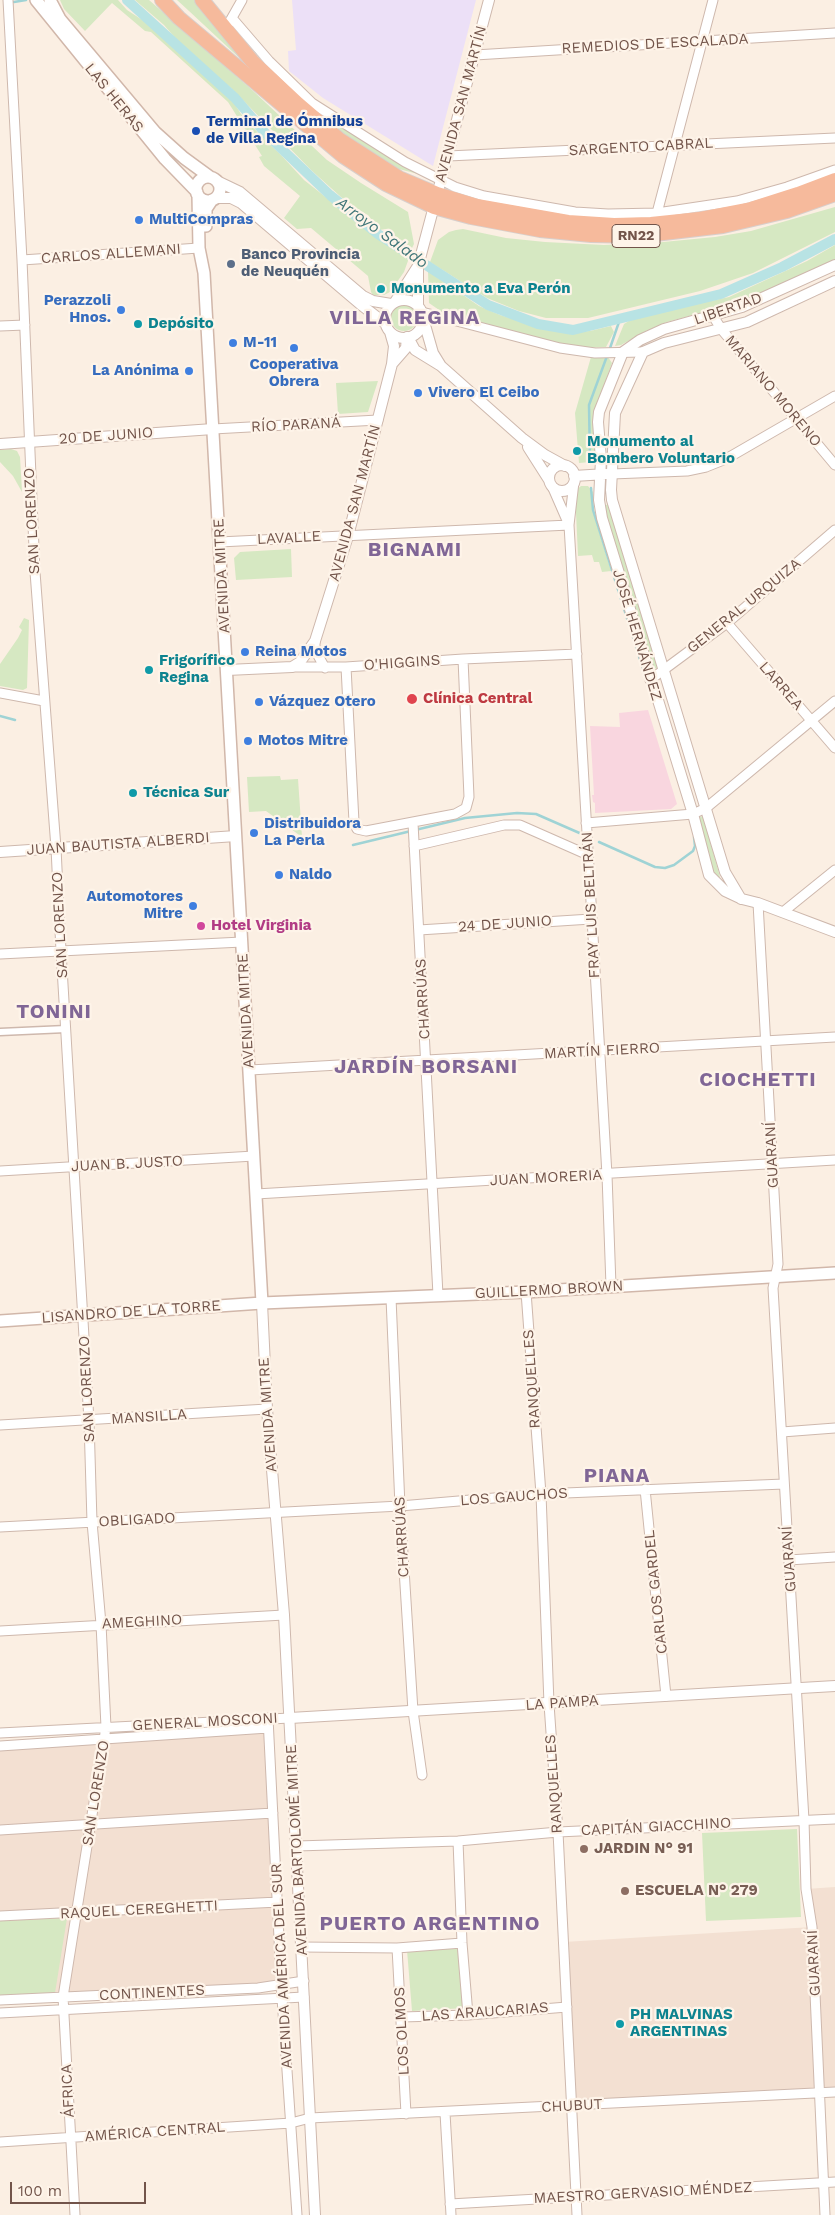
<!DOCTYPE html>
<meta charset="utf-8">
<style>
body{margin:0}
#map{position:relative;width:835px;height:2215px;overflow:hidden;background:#fbefe3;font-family:"Work Sans",sans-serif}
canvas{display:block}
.scale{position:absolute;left:10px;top:2182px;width:136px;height:22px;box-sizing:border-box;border:2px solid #72544a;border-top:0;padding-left:6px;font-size:15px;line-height:18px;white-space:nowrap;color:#72544a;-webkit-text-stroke:4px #fef4e9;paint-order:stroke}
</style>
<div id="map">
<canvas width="835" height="2215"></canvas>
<div class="scale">100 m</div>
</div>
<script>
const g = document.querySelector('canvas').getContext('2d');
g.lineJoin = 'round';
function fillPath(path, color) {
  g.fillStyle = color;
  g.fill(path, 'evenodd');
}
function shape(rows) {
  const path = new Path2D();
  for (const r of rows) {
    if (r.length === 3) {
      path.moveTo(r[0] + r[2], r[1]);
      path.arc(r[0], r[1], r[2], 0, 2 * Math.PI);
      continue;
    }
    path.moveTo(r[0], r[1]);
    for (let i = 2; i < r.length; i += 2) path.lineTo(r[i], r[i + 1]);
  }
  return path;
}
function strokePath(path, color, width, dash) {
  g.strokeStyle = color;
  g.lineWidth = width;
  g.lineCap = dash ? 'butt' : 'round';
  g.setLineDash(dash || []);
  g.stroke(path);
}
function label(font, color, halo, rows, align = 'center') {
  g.font = font + ' "Work Sans",sans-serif';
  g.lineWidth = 4.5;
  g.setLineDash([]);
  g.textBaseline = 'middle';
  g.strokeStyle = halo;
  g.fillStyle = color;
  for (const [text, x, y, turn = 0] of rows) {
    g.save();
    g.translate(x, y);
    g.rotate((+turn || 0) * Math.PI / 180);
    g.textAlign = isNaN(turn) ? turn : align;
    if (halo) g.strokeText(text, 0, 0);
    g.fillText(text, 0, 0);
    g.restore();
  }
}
fillPath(shape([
 [268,1728,282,1983,0,2000,0,1746],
 [835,1887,835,2092,570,2106,564,1942,812,1927,806,1889]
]), '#f3e0d2');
fillPath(shape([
 [292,0,476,0,433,166,323,98,289,71,288,51,296,50]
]), '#ece0f7');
fillPath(shape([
 [648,710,677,804,671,809,595,813,595,803,593,802,592,795,594,795,590,726,620,727,619,713]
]), '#f9d6df');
fillPath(shape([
 [60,0,118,0,127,10,153,27,231,98,241,114,260,135,281,155,304,180,384,243,409,258,404,272,390,292,384,295,373,295,371,292,368,276,311,228,297,229,284,218,300,196,264,166,259,157,262,156,228,102,151,32,145,31,112,3,85,31,64,9],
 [135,0,149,0,251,89,327,160,361,183,408,212,414,244,412,248,385,229,380,230,368,215,351,206,311,170,232,89,183,47,164,25],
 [177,0,196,0,292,107,189,11],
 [312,107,316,108,418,174,395,168,333,127],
 [835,207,835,232,753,273,700,291,588,318,546,318,519,311,487,298,430,262,438,240,449,232,456,230,463,229,506,238,545,242,604,245,653,243,715,237,751,231],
 [835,245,835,260,740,302,667,322,646,331,621,345,615,346,624,324,635,317,729,297,807,261],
 [428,271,479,306,500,315,545,329,568,332,590,331,611,326,614,332,606,347,582,348,555,345,442,312,429,303],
 [404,318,13],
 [591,357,608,357,612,363,595,410,596,456,591,462,579,463,575,413],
 [378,381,368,412,338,414,336,383],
 [11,449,17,451,20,457,22,492,13,476,0,462,0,450],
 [581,486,588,486,593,492,593,512,611,571,602,572,599,562,594,562,592,555,578,556,575,491],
 [609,504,658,668,653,669,603,506],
 [291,549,292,577,236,580,234,558,240,552],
 [24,618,29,620,27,688,23,690,0,686,0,664,18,638,22,630,19,627],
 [280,776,281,780,298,779,302,837,266,811,249,812,247,777],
 [703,816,720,877,715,878,697,818],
 [797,1829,801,1917,706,1921,702,1833],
 [67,1918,55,1993,0,1996,0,1921],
 [462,1946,466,2008,412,2011,407,1950]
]), '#d6e8c2');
strokePath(shape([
 [14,2,26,0],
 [609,351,620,319],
 [590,463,589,405,607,356],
 [591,488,593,510,646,679],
 [0,716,15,720],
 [599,842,655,867,665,868,674,865,693,851,695,846,694,837],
 [353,845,465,818,517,813,536,814,584,835]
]), '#9fd3d5', 2.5);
strokePath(shape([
 [127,0,235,98,266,134,330,195,378,234,488,305,538,324,573,330,721,294,782,267,835,239]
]), '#b8e3e4', 10);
const pedestrian = shape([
 [0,1032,66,1029]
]);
const minor = shape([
 [8,0,22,260,35,572,56,848,61,951,89,1421,92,1522,101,1624,106,1727,63,1997,75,2215],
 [232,18,269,61,312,103,405,162,455,187,484,196,575,212,608,214,657,213,737,201,787,187,835,170],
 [229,23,242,0],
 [475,55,835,33],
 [448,156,835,138],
 [657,213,713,0],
 [22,260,199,248],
 [422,312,560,348,595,353,643,352],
 [713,316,722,330,835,465],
 [0,326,25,325],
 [213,429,378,420],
 [612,474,687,471,706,467,726,459,835,396],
 [574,482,569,525,607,1175,611,1286],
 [552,486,569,525],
 [219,542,569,525],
 [727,623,835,748],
 [315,641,315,650,325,668],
 [292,667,346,667,463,659,577,654],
 [346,667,354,822,357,829,366,831,455,814,466,808,469,797,463,659],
 [650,680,727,623,835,530],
 [0,693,44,701],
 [413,823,438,1295],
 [586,823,693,814,706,808,835,701],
 [414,846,504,825,520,825,588,855],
 [758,903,778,1264,773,1288,804,1820,806,1889,812,1927,825,2215],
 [783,912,835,870],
 [419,930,591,919],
 [0,954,242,942],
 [250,1070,835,1037],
 [0,1171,254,1156],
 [256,1194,835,1160],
 [526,1292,541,1494,549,1704,558,1832,577,2215],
 [391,1298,400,1506,413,1711,422,1775],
 [0,1425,267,1409],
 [782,1432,835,1428],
 [645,1489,666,1696],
 [0,1527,400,1506,541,1494,784,1484],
 [789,1560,835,1557],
 [0,1631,284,1615],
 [268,1718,282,1998,297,2215],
 [0,1733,290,1718],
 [0,1746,268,1728],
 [0,1830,273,1813],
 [458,1841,462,1943,468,2015],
 [297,1846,458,1841,558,1832,835,1819],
 [0,1916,278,1902],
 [302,1947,397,1948,462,1943],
 [397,1948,406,2114],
 [0,2000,258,1988,304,1981],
 [0,2013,304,1997],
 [402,2017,468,2015,567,2007],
 [445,2113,451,2215],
 [0,2142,291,2123,310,2118,835,2092],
 [450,2204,835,2182]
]);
const tertiary = shape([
 [217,181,240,192,363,296,373,301,391,304],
 [215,198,231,198,241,203,360,304,386,324],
 [835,265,742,307,664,329,640,340,623,352,599,412,598,422,601,459,599,500,602,518,693,814,709,875,725,891,742,899,758,903,835,932],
 [418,267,418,306],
 [404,319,19],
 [395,302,418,266,489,0],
 [423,318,433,353,441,366],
 [408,337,415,350,441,366,522,438,545,455,565,466],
 [392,364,406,348,407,337],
 [0,444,213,429],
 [528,447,549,480],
 [562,478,13],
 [574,476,606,474],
 [227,670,292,667,300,662,315,641,348,536,392,364,394,346,390,332],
 [0,852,236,836],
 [741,899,725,872,612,500,611,490,615,413,643,352,664,343,747,322,835,281],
 [262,1303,267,1409,284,1615,315,2215],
 [290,1718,835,1686]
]);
const secondary = shape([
 [36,0,165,159,197,192],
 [50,0,60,19,155,132,184,158,210,177],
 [208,189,12],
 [198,195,199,248,204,273,262,1303],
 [206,226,206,209,212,200],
 [0,1321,262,1303,526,1292,835,1273]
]);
const trunk = shape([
 [162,0,179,18,343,156,386,184,434,207,471,217,540,230,591,235,638,236,723,226,787,211,835,194],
 [202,0,252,61,298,104,340,140,399,178,437,194,477,206,568,222,614,225,651,224,699,219,751,209,798,194,835,180]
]);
strokePath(pedestrian, '#ceb8ad', 9);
strokePath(minor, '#ceb8ad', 11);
strokePath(tertiary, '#ceb8ad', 12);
strokePath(secondary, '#d1b7aa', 14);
strokePath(trunk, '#d8cfcc', 16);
strokePath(pedestrian, '#fff', 6);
strokePath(minor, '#fff', 9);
strokePath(tertiary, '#fff', 10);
strokePath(secondary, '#fff', 11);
strokePath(trunk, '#f6ba9c', 14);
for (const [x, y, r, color] of [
 [196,131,5,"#1a4fb4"],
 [139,220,5,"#3f7fe0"],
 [231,264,5,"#5c6f8a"],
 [381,289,5,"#0f9aa8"],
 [121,310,5,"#3f7fe0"],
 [138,324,5,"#0f9aa8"],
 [233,343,5,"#3f7fe0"],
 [294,348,5,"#3f7fe0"],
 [189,371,5,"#3f7fe0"],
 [418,393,5,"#3f7fe0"],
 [577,451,5,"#0f9aa8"],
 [245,652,5,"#3f7fe0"],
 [149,670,5,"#0f9aa8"],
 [412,699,6,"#e0444e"],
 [259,702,5,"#3f7fe0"],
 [248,741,5,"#3f7fe0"],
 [133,793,5,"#0f9aa8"],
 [254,833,5,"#3f7fe0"],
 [279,875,5,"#3f7fe0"],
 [193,906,5,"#3f7fe0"],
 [201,926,5,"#d1479c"],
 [584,1849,5,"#8d6e63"],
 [625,1891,5,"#8d6e63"],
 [620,2024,5,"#0f9aa8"]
]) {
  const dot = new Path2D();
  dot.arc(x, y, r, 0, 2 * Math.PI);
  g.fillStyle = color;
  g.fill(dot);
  strokePath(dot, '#fef4e9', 2);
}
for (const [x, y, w] of [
 [636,236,48]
]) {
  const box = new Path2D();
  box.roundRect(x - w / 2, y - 11.5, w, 23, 4);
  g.fillStyle = '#fef4e9';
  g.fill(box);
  strokePath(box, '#72544a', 1);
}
label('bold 14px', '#72544a', null, [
 ["RN22",636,236]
]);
label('15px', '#72544a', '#fef4e9', [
 ["REMEDIOS DE ESCALADA",655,44,-3],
 ["LAS HERAS",114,98,51],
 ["AVENIDA SAN MARTÍN",461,104,-75],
 ["SARGENTO CABRAL",641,147,-3],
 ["CARLOS ALLEMANI",111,254,-4],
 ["LIBERTAD",728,309,-19],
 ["MARIANO MORENO",773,391,50],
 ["RÍO PARANÁ",296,425,-3],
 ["20 DE JUNIO",106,436,-4],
 ["AVENIDA SAN MARTÍN",355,503,-75],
 ["SAN LORENZO",32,521,-93],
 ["LAVALLE",289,538,-3],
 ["AVENIDA MITRE",222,576,-93],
 ["GENERAL URQUIZA",744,606,-39],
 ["JOSÉ HERNÁNDEZ",637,635,73],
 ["O'HIGGINS",402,663,-4],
 ["LARREA",781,686,49],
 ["JUAN BAUTISTA ALBERDI",118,844,-4],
 ["FRAY LUIS BELTRÁN",591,905,-93],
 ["24 DE JUNIO",505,924,-4],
 ["SAN LORENZO",60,925,-93],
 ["CHARRÚAS",423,999,-93],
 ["AVENIDA MITRE",246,1011,-93],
 ["MARTÍN FIERRO",602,1051,-3],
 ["GUARANÍ",772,1155,-93],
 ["JUAN B. JUSTO",127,1164,-3],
 ["JUAN MORERIA",546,1178,-3],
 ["GUILLERMO BROWN",549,1290,-3],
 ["LISANDRO DE LA TORRE",131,1312,-4],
 ["RANQUELLES",532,1379,-94],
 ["SAN LORENZO",87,1389,-93],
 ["AVENIDA MITRE",268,1415,-94],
 ["MANSILLA",149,1417,-4],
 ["LOS GAUCHOS",514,1497,-4],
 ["OBLIGADO",137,1520,-3],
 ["CHARRÚAS",402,1537,-93],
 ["GUARANÍ",789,1559,-94],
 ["CARLOS GARDEL",656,1592,-96],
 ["AMEGHINO",142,1622,-3],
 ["LA PAMPA",562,1703,-4],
 ["GENERAL MOSCONI",205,1722,-3],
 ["RANQUELLES",554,1784,-94],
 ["SAN LORENZO",96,1793,-81],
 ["CAPITÁN GIACCHINO",656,1827,-3],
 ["AVENIDA BARTOLOMÉ MITRE",297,1850,-93],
 ["RAQUEL CEREGHETTI",139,1910,-3],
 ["GUARANÍ",814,1963,-93],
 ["AVENIDA AMÉRICA DEL SUR",282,1966,-93],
 ["CONTINENTES",152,1993,-3],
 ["LAS ARAUCARIAS",485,2012,-4],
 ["LOS OLMOS",402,2031,-93],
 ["ÁFRICA",68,2091,-93],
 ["CHUBUT",572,2106,-3],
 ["AMÉRICA CENTRAL",155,2132,-4],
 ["MAESTRO GERVASIO MÉNDEZ",643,2193,-3]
]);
label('bold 15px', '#164399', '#fef4e9', [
 ["Terminal de Ómnibus",206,122],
 ["de Villa Regina",206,139]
], 'left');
label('bold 15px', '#366cbe', '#fef4e9', [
 ["MultiCompras",149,220],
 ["Perazzoli",111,301,"right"],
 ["Hnos.",111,318,"right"],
 ["M-11",243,343],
 ["Cooperativa",294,365,"center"],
 ["Obrera",294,382,"center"],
 ["La Anónima",179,371,"right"],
 ["Vivero El Ceibo",428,393],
 ["Reina Motos",255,652],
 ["Vázquez Otero",269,702],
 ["Motos Mitre",258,741],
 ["Distribuidora",264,824],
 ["La Perla",264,841],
 ["Naldo",289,875],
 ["Automotores",183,897,"right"],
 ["Mitre",183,914,"right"]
], 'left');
label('bold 15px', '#4e5e75', '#fef4e9', [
 ["Banco Provincia",241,255],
 ["de Neuquén",241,272]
], 'left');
label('bold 15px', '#0d838f', '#fef4e9', [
 ["Monumento a Eva Perón",391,289],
 ["Depósito",148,324],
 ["Monumento al",587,442],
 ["Bombero Voluntario",587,459],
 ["Frigorífico",159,661],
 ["Regina",159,678],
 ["Técnica Sur",143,793],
 ["PH MALVINAS",630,2015],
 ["ARGENTINAS",630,2032]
], 'left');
label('bold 15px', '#be3a42', '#fef4e9', [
 ["Clínica Central",423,699]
], 'left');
label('bold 15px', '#b23c85', '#fef4e9', [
 ["Hotel Virginia",211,926]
], 'left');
label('bold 15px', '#785e54', '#fef4e9', [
 ["JARDIN N° 91",594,1849],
 ["ESCUELA N° 279",635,1891]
], 'left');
label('italic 16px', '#3f7578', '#fef4e9', [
 ["Arroyo Salado",382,233,36]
]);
g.letterSpacing = '1px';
label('bold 20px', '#806696', '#fef4e9', [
 ["VILLA REGINA",405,318],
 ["BIGNAMI",415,550],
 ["TONINI",54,1012],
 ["JARDÍN BORSANI",426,1067],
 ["CIOCHETTI",758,1080],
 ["PIANA",617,1476],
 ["PUERTO ARGENTINO",430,1924]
]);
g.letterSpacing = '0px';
</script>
